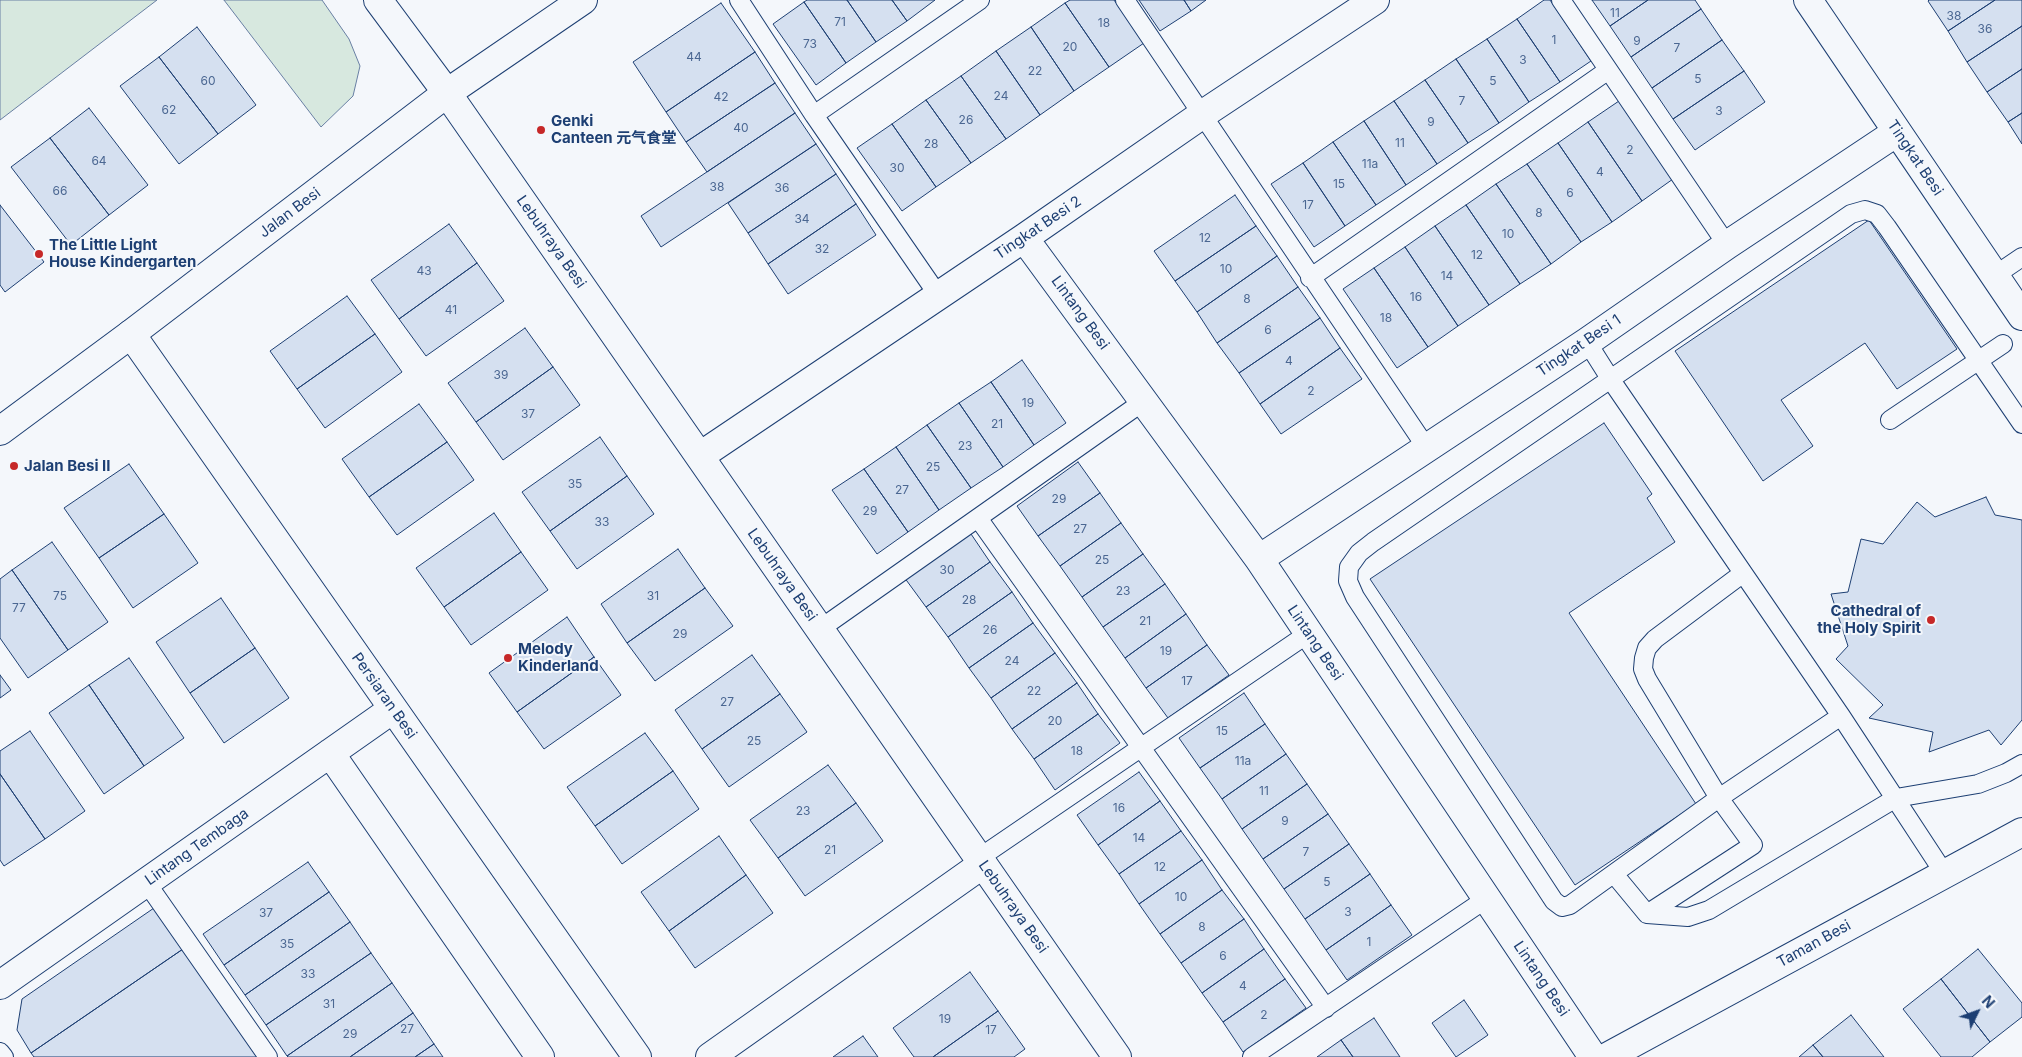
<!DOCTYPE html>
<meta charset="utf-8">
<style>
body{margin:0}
#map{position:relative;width:2022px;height:1057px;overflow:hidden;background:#f4f7fb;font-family:Inter,sans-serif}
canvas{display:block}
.north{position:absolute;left:1952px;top:987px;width:50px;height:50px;-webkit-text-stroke:4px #f4f7fb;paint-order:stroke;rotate:48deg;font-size:14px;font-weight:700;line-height:20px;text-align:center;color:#1d3f73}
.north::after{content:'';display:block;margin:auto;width:18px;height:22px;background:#1d3f73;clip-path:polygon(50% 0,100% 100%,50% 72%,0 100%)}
</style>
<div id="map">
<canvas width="2022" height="1057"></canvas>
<div class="north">N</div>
</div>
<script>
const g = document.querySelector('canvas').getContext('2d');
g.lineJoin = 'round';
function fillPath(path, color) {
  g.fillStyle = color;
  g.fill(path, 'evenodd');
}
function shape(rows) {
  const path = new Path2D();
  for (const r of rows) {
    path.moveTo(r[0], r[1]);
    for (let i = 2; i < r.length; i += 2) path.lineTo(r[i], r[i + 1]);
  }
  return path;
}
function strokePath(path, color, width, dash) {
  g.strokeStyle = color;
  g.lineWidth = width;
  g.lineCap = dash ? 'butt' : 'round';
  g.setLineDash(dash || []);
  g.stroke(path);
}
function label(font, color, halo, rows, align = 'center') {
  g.font = font + ' Inter,"Noto Sans SC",sans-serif';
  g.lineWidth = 4;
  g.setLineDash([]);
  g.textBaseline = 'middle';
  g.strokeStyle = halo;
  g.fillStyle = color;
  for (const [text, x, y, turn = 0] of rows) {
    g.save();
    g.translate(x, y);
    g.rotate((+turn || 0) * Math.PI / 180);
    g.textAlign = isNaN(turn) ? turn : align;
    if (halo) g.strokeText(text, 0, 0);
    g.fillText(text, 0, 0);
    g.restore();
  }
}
const green = shape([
 [0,0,157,0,0,120,0,0],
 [224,0,322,0,349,39,360,66,353,96,321,127,224,0]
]);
fillPath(green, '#d7e8df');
strokePath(green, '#687fa3', 1);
const building = shape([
 [807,0,847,0,876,42,846,63,804,2,807,0],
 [847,0,892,0,907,21,876,42,847,0],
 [892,0,935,0,907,21,892,0],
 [1070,0,1114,0,1144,43,1109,67,1065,3,1070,0],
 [1139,0,1184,0,1191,11,1160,31,1139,0],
 [1184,0,1206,0,1191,11,1184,0],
 [1544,0,1550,0,1591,61,1560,82,1517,19,1544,0],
 [1592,0,1648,0,1610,26,1592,0],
 [1648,0,1695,0,1701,9,1631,57,1610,26,1648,0],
 [1929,0,1995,0,1948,31,1928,1,1929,0],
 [1995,0,2022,0,2022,26,1967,62,1948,31,1995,0],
 [804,2,846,63,816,85,773,24,804,2],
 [721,3,755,52,666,112,633,62,721,3],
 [1065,3,1109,67,1074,91,1031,27,1065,3],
 [1701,9,1722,40,1652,88,1631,57,1701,9],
 [1517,19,1560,82,1529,102,1487,39,1517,19],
 [2022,26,2022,69,1987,92,1967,62,2022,26],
 [197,27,256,105,218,134,159,57,197,27],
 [1031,27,1074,91,1040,115,996,51,1031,27],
 [1487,39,1529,102,1499,123,1456,59,1487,39],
 [1722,40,1744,71,1673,119,1652,88,1722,40],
 [996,51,1040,115,1006,139,961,76,996,51],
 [755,52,775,83,686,142,666,112,755,52],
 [159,57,218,134,179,164,120,86,159,57],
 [1456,59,1499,123,1468,143,1425,80,1456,59],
 [2022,69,2022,113,2008,122,1987,92,2022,69],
 [1744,71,1765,102,1695,150,1673,119,1744,71],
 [961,76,1006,139,971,163,926,100,961,76],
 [1425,80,1468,143,1437,164,1394,101,1425,80],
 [775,83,795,113,707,172,686,142,775,83],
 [926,100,971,163,936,187,892,124,926,100],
 [1394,101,1437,164,1406,185,1364,121,1394,101],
 [1619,101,1673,179,1642,201,1588,122,1619,101],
 [89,108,148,185,109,215,50,138,89,108],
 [795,113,816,144,661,247,641,216,795,113],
 [2022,113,2022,144,2008,122,2022,113],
 [1364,121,1406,185,1376,205,1333,142,1364,121],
 [1588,122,1642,201,1612,222,1558,143,1588,122],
 [892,124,936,187,902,211,857,148,892,124],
 [50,138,109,215,71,245,11,167,50,138],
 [1333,142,1376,205,1345,226,1303,163,1333,142],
 [1558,143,1612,222,1581,242,1527,164,1558,143],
 [816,144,836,174,748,233,728,203,816,144],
 [1303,163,1345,226,1314,247,1271,184,1303,163],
 [1527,164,1581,242,1551,264,1496,184,1527,164],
 [836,174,856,204,768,264,748,233,836,174],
 [1496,184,1551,264,1520,284,1466,205,1496,184],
 [1235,195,1256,226,1175,281,1154,251,1235,195],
 [856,204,876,235,788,294,768,264,856,204],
 [0,205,44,262,5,292,0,285,0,205],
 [1466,205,1520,284,1489,305,1435,226,1466,205],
 [1869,220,1957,349,1897,389,1865,343,1781,400,1813,446,1763,481,1675,351,1869,220],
 [449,224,477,263,399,319,371,280,449,224],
 [1256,226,1277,256,1197,312,1175,281,1256,226],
 [1435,226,1489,305,1458,326,1405,247,1435,226],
 [1405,247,1458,326,1428,347,1374,268,1405,247],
 [1277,256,1298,287,1217,343,1197,312,1277,256],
 [477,263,504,301,426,356,399,319,477,263],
 [1374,268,1428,347,1397,368,1343,289,1374,268],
 [1298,287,1320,318,1239,373,1217,343,1298,287],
 [347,296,375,334,297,389,270,351,347,296],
 [1320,318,1340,348,1260,404,1239,373,1320,318],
 [525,328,553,367,476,422,448,383,525,328],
 [375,334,402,372,325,428,297,389,375,334],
 [1340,348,1362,379,1281,434,1260,404,1340,348],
 [1022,360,1066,423,1034,445,991,382,1022,360],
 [553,367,580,405,503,460,476,422,553,367],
 [991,382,1034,445,1003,467,959,403,991,382],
 [959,403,1003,467,971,488,927,425,959,403],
 [419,404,447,442,369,497,342,459,419,404],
 [1604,423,1652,494,1647,498,1675,542,1569,613,1696,804,1575,885,1370,579,1604,423],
 [927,425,971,488,939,510,896,447,927,425],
 [600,437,627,476,550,531,522,492,600,437],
 [447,442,474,480,397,535,369,497,447,442],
 [896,447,939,510,908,532,864,469,896,447],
 [1078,462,1100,493,1038,536,1017,506,1078,462],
 [129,464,164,514,99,558,64,508,129,464],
 [864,469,908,532,877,554,832,490,864,469],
 [627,476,654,514,577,569,550,531,627,476],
 [1100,493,1121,523,1060,566,1038,536,1100,493],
 [1986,497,1995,515,2022,520,2022,720,2001,745,1989,730,1929,752,1933,732,1869,718,1883,705,1836,659,1848,646,1831,594,1848,592,1861,539,1883,544,1917,502,1935,517,1986,497],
 [494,513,521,552,444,607,416,568,494,513],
 [164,514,198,563,133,608,99,558,164,514],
 [1121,523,1143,554,1082,597,1060,566,1121,523],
 [969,531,990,562,926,607,904,577,969,531],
 [52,542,108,622,68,650,12,570,52,542],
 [678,549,705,588,627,643,601,604,678,549],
 [521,552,548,590,471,645,444,607,521,552],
 [1143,554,1165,584,1103,627,1082,597,1143,554],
 [990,562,1012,592,948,637,926,607,990,562],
 [12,570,68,650,28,678,0,638,0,579,12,570],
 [1165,584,1186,614,1125,658,1103,627,1165,584],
 [705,588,733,626,655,681,627,643,705,588],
 [1012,592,1033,623,969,668,948,637,1012,592],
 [221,598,255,648,190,693,156,642,221,598],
 [1186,614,1207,645,1146,688,1125,658,1186,614],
 [567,617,594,657,517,712,489,673,567,617],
 [1033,623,1055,653,991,698,969,668,1033,623],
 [1207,645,1229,675,1168,718,1146,688,1207,645],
 [255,648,289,698,224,743,190,693,255,648],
 [1055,653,1077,683,1012,729,991,698,1055,653],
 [752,655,780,694,702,749,675,710,752,655],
 [594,657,621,695,544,749,517,712,594,657],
 [129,658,184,738,144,766,89,685,129,658],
 [0,675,11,690,0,698,0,675],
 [1077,683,1098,714,1034,759,1012,729,1077,683],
 [89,685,144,766,104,794,49,713,89,685],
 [1244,693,1265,724,1200,768,1179,738,1244,693],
 [780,694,807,732,729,787,702,749,780,694],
 [1098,714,1120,743,1055,790,1034,759,1098,714],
 [1265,724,1286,754,1222,799,1200,768,1265,724],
 [30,731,85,811,45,839,0,774,0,751,30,731],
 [645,733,673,771,595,826,567,787,645,733],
 [1286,754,1307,784,1242,829,1222,799,1286,754],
 [828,765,856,803,778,858,750,820,828,765],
 [673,771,699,809,622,864,595,826,673,771],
 [1139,772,1160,801,1098,845,1077,815,1139,772],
 [0,774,45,839,4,866,0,860,0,774],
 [1307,784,1328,814,1263,859,1242,829,1307,784],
 [1160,801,1181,831,1119,874,1098,845,1160,801],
 [856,803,883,841,805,896,778,858,856,803],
 [1328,814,1349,844,1284,889,1263,859,1328,814],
 [1181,831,1202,860,1139,904,1119,874,1181,831],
 [719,836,746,875,669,931,641,892,719,836],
 [1349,844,1370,874,1305,919,1284,889,1349,844],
 [1202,860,1222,890,1160,934,1139,904,1202,860],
 [308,862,329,892,224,965,203,934,308,862],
 [1370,874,1391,905,1326,950,1305,919,1370,874],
 [746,875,773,913,695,968,669,931,746,875],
 [1222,890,1244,919,1181,963,1160,934,1222,890],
 [329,892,350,922,245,995,224,965,329,892],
 [1391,905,1412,935,1347,980,1326,950,1391,905],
 [154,908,183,949,31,1053,17,1030,22,999,154,908],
 [1244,919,1264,949,1202,993,1181,963,1244,919],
 [350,922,371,953,266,1025,245,995,350,922],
 [183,949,257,1057,34,1057,31,1053,183,949],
 [1264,949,1285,979,1223,1022,1202,993,1264,949],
 [1978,949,2022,1003,2022,1017,1990,1042,1941,979,1978,949],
 [371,953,392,983,287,1056,266,1025,371,953],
 [970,972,998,1011,933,1057,914,1057,893,1028,970,972],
 [1285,979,1306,1008,1243,1052,1223,1022,1285,979],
 [1941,979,1990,1042,1972,1057,1941,1057,1903,1009,1941,979],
 [392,983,413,1013,350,1057,288,1057,287,1056,392,983],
 [1464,1000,1488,1035,1456,1057,1432,1023,1464,1000],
 [998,1011,1025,1049,1014,1057,933,1057,998,1011],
 [413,1013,434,1044,415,1057,350,1057,413,1013],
 [1851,1015,1884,1057,1823,1057,1813,1045,1851,1015],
 [1374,1018,1400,1057,1353,1057,1341,1040,1374,1018],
 [863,1036,878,1057,833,1057,863,1036],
 [1341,1040,1353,1057,1317,1057,1341,1040],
 [434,1044,443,1057,415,1057,434,1044],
 [1813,1045,1823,1057,1799,1057,1813,1045]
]);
fillPath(building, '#d5e0f0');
strokePath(building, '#1d3f73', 1);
const service = shape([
 [739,0,814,115,938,295],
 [1125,0,1426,447],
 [1561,0,1727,245],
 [814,115,980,0],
 [1994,276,2022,257],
 [1310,278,1607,71],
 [1587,342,1611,380,1841,716,1944,873],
 [1890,420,2003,344],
 [978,518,1326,1008],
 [820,629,1144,401],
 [1841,716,1719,798,1570,905,1562,907,1554,901,1355,597,1348,581,1349,567,1359,553,1373,542,1851,214,1865,210,1877,214,1887,227,2022,424],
 [979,858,1309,633],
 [1614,874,1647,914,1688,917,1709,910,1896,798,1978,784,2006,773,2022,764],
 [146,882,268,1057],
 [1647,914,1753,845,1719,798,1647,679,1643,669,1644,658,1647,648,1655,639,1742,574],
 [0,1052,4,1057],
 [1252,1057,1486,899]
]);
const minor = shape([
 [378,0,447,93,1117,1057],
 [1808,0,2022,316],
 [1024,238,1259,559,1593,1057],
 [131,334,637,1057],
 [700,456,1024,238,1203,114,1375,0],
 [1259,559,1587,342,1727,245,1897,132],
 [330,753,540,1057],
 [0,985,393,709],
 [710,1057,983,864],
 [1607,1057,2022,832]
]);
const tertiary = shape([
 [0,431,131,334,447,93,583,0]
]);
strokePath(service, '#1d3f73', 20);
strokePath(minor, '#1d3f73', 30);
strokePath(tertiary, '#1d3f73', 30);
strokePath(service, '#f4f7fb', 18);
strokePath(minor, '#f4f7fb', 28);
strokePath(tertiary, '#f4f7fb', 28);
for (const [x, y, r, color] of [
 [541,130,5,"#c62828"],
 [39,254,5,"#c62828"],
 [14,466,5,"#c62828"],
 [1931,620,5,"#c62828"],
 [508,658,5,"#c62828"]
]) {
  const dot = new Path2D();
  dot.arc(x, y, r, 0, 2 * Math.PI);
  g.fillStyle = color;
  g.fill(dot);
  strokePath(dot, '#f4f7fb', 2);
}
label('12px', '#4b6792', null, [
 ["11",1615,13],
 ["38",1954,16],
 ["71",840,22],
 ["18",1104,23],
 ["36",1985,29],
 ["1",1554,40],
 ["9",1637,41],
 ["73",810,44],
 ["20",1070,47],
 ["7",1677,48],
 ["44",694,57],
 ["3",1523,60],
 ["22",1035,71],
 ["5",1698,79],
 ["60",208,81],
 ["5",1493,81],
 ["24",1001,96],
 ["42",721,97],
 ["7",1462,101],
 ["62",169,110],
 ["3",1719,111],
 ["26",966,120],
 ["9",1431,122],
 ["40",741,128],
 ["11",1400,143],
 ["28",931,144],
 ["2",1630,150],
 ["64",99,161],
 ["11a",1370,164],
 ["30",897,168],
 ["4",1600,172],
 ["15",1339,184],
 ["38",717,187],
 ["36",782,188],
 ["66",60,191],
 ["6",1570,193],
 ["17",1308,205],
 ["8",1539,213],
 ["34",802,219],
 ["10",1508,234],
 ["12",1205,238],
 ["32",822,249],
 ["12",1477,255],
 ["10",1226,269],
 ["43",424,271],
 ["14",1447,276],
 ["16",1416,297],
 ["8",1247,299],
 ["41",451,310],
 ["18",1386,318],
 ["6",1268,330],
 ["4",1289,361],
 ["39",501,375],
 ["2",1311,391],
 ["19",1028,403],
 ["37",528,414],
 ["21",997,424],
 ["23",965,446],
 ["25",933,467],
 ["35",575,484],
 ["27",902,490],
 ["29",1059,499],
 ["29",870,511],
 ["33",602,522],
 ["27",1080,529],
 ["25",1102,560],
 ["30",947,570],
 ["23",1123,591],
 ["75",60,596],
 ["31",653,596],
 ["28",969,600],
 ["77",19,608],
 ["21",1145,621],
 ["26",990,630],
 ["29",680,634],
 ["19",1166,651],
 ["24",1012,661],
 ["17",1187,681],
 ["22",1034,691],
 ["27",727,702],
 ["20",1055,721],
 ["15",1222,731],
 ["25",754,741],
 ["18",1077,751],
 ["11a",1243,761],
 ["11",1264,791],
 ["16",1119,808],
 ["23",803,811],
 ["9",1285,821],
 ["14",1139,838],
 ["21",830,850],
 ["7",1306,852],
 ["12",1160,867],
 ["5",1327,882],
 ["10",1181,897],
 ["3",1348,912],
 ["37",266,913],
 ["8",1202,927],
 ["1",1369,942],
 ["35",287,944],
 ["6",1223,956],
 ["33",308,974],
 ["4",1243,986],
 ["31",329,1004],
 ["2",1264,1015],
 ["19",945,1019],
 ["27",407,1029],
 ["17",991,1030],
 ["29",350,1034]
]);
label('bold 15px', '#1d3f73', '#f4f7fb', [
 ["Genki",551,121],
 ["Canteen 元气食堂",551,138],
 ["The Little Light",49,245],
 ["House Kindergarten",49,262],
 ["Jalan Besi II",24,466],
 ["Cathedral of",1921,611,"right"],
 ["the Holy Spirit",1921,628,"right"],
 ["Melody",518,649],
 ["Kinderland",518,666]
], 'left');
label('15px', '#1d3f73', '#f4f7fb', [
 ["Tingkat Besi",1915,158,56],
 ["Jalan Besi",290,213,-37],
 ["Tingkat Besi 2",1038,228,-34],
 ["Lebuhraya Besi",551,242,55],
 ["Lintang Besi",1080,313,54],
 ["Tingkat Besi 1",1579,346,-34],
 ["Lebuhraya Besi",782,575,55],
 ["Lintang Besi",1315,643,56],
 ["Persiaran Besi",384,696,55],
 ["Lintang Tembaga",197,847,-35],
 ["Lebuhraya Besi",1013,907,55],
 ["Taman Besi",1814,944,-29],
 ["Lintang Besi",1541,979,56]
]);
</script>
